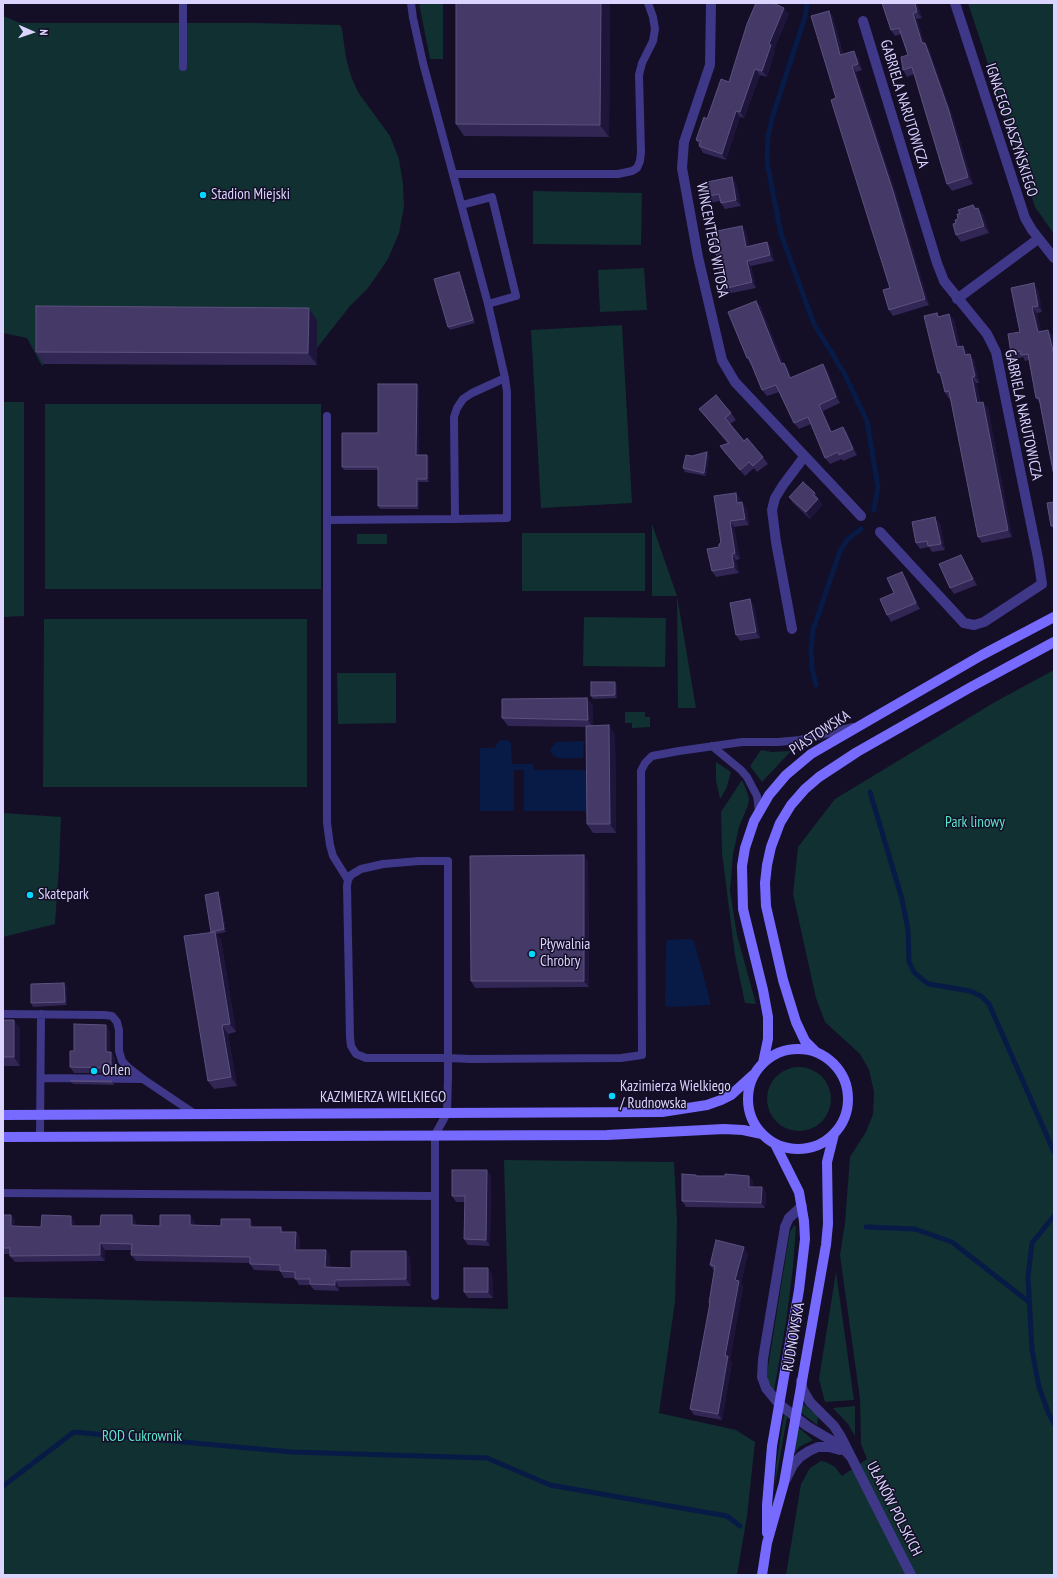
<!DOCTYPE html>
<meta charset="utf-8">
<style>
body{margin:0}
#map{position:relative;width:1057px;height:1578px;overflow:hidden;background:#140e27;font-family:"PT Sans Narrow",sans-serif}
canvas{display:block}
.frame{position:absolute;inset:0;border:4px solid #dbd4ff;pointer-events:none}
.north{position:absolute;left:12px;top:12px;width:40px;height:40px;-webkit-text-stroke:3px #140e27;paint-order:stroke;rotate:92deg;font-size:11px;font-weight:700;line-height:16px;text-align:center;color:#dbd4ff}
.north::after{content:'';display:block;margin:auto;width:14px;height:18px;background:#dbd4ff;clip-path:polygon(50% 0,100% 100%,50% 72%,0 100%)}
</style>
<div id="map">
<canvas width="1057" height="1578"></canvas>
<div class="frame"></div>
<div class="north">N</div>
</div>
<script>
const g = document.querySelector('canvas').getContext('2d');
g.lineJoin = 'round';
function fillPath(path, color) {
  g.fillStyle = color;
  g.fill(path, 'evenodd');
}
function shape(rows) {
  const path = new Path2D();
  for (const r of rows) {
    if (r.length === 3) {
      path.moveTo(r[0] + r[2], r[1]);
      path.arc(r[0], r[1], r[2], 0, 2 * Math.PI);
      continue;
    }
    path.moveTo(r[0], r[1]);
    for (let i = 2; i < r.length; i += 2) path.lineTo(r[i], r[i + 1]);
  }
  return path;
}
function strokePath(path, color, width, dash) {
  g.strokeStyle = color;
  g.lineWidth = width;
  g.lineCap = dash ? 'butt' : 'round';
  g.setLineDash(dash || []);
  g.stroke(path);
}
function label(font, color, halo, rows, align = 'center') {
  g.font = font + ' "PT Sans Narrow",sans-serif';
  g.lineWidth = 3;
  g.setLineDash([]);
  g.textBaseline = 'middle';
  g.strokeStyle = halo;
  g.fillStyle = color;
  for (const [text, x, y, turn = 0] of rows) {
    g.save();
    g.translate(x, y);
    g.rotate((+turn || 0) * Math.PI / 180);
    g.textAlign = isNaN(turn) ? turn : align;
    if (halo) g.strokeText(text, 0, 0);
    g.fillText(text, 0, 0);
    g.restore();
  }
}
fillPath(shape([
 [419,3,443,3,443,59,430,59],
 [968,3,1054,3,1054,234,1035,207],
 [3,16,20,23,254,23,340,25,342,29,346,58,351,76,358,92,390,136,399,159,403,184,404,206,399,233,388,259,368,288,350,306,317,348,317,365,44,364,42,366,27,338,3,333],
 [533,191,642,193,641,245,533,244],
 [644,268,647,310,600,312,598,270],
 [622,325,632,503,541,508,531,330],
 [3,402,24,402,24,616,3,617],
 [45,404,321,404,321,589,45,589],
 [652,524,677,596,696,708,678,708,677,596,652,596],
 [522,533,645,533,645,591,522,591],
 [357,534,387,534,387,544,357,544],
 [584,617,666,618,665,667,583,666],
 [44,619,307,619,307,787,43,787],
 [1054,670,1054,1575,786,1575,801,1484,810,1468,821,1461,826,1462,835,1467,842,1476,867,1459,861,1444,860,1399,840,1255,845,1223,850,1157,866,1132,873,1114,874,1092,869,1070,860,1054,825,1022,816,998,793,894,798,847,835,799,995,702],
 [337,673,396,673,396,723,338,724],
 [625,712,645,712,645,717,650,717,650,727,632,728,632,723,625,723],
 [761,750,772,752,791,751,762,782,750,766],
 [716,762,731,772,726,789,720,799,716,780],
 [742,780,746,789,749,799,748,805,739,827,733,854,730,891,737,935,756,1004,745,1003,735,955,722,853,721,812],
 [3,813,61,817,59,867,55,924,3,937],
 [799,1099,32],
 [504,1160,674,1162,677,1221,675,1302,659,1413,736,1430,755,1442,747,1516,737,1575,3,1575,3,1297,508,1309],
 [794,1225,796,1227,793,1267,786,1322,774,1391,768,1381,767,1373,788,1243,790,1232],
 [836,1272,854,1400,825,1402,819,1379],
 [802,1403,818,1416,817,1425,800,1412],
 [855,1406,855,1436,848,1424,833,1408],
 [784,1415,787,1417,775,1485,776,1466],
 [798,1427,813,1440,799,1447,794,1454]
]), '#113031');
fillPath(shape([
 [501,740,507,740,511,743,512,764,533,764,534,770,589,770,589,811,524,811,524,770,514,770,514,811,480,811,480,748,495,748,498,742],
 [584,741,583,758,559,758,554,756,551,752,551,748,556,742],
 [691,939,694,941,695,944,710,1001,710,1005,670,1007,666,1006,665,1003,666,943,668,940]
]), '#081b46');
strokePath(shape([
 [807,3,805,17,773,115,768,136,767,162,781,234,814,324,844,373,867,421,878,487,874,510],
 [816,685,812,668,811,650,813,630,840,551,848,539,861,529],
 [870,792,902,899,908,930,909,962,914,972,923,980,929,984,970,991,981,996,989,1004,1054,1152],
 [1054,1216,1032,1243,1028,1277,1032,1350,1039,1387,1048,1412,1054,1424],
 [866,1227,915,1229,952,1242,1029,1302],
 [3,1486,74,1432,292,1452,487,1458,550,1485,727,1516,740,1526]
]), '#081b46', 5);
strokePath(shape([
 [411,3,413,18,423,63,488,304,505,378,507,392,507,518,455,519,454,417,457,408,463,399,472,393,505,378],
 [183,67,183,3],
 [453,174,618,174,632,171,637,168,640,161,641,152,639,75,642,63,653,41,655,29,653,17,648,3],
 [462,205,492,197,516,296,488,304],
 [327,416,327,520],
 [712,746,741,770,747,777,757,796,759,811],
 [348,880,333,856,330,845,327,823,327,520,455,519],
 [3,1014,104,1015,112,1016,117,1022,119,1030,119,1051,122,1061,130,1069,143,1079,195,1114],
 [42,1078,143,1079],
 [40,1136,41,1014],
 [3,1193,435,1196],
 [435,1296,435,1135,447,1113,448,1077,448,861,419,861,383,864,361,869,351,875,348,880,347,886,350,1037,351,1046,356,1054,366,1058,448,1058,471,1059,621,1058,642,1055,641,771,645,763,652,756,679,751,742,742,778,742,800,740,853,727]
]), '#3f3787', 8);
strokePath(shape([
 [711,3,710,65,684,142,682,168,698,257,722,360,735,382,861,516],
 [955,3,1025,218,1032,230,1054,258],
 [863,21,937,263,944,281,987,334,996,352,1038,558,1042,584,984,622,974,625,964,623,880,532],
 [957,299,1038,239],
 [792,629,776,542,772,510,775,498,783,485,804,457],
 [802,1206,789,1218,785,1227,763,1359,762,1377,766,1388,779,1404,807,1426,841,1446,850,1456],
 [801,1381,803,1390,810,1402,834,1426,841,1437,911,1575],
 [786,1479,793,1465,800,1457,809,1451,818,1447,829,1447,840,1450]
]), '#3f3787', 10);
strokePath(shape([
 [798,1099,50],
 [816,1052,805,1041,796,1022,783,980,766,906,765,883,767,865,771,847,780,823,791,805,805,789,819,777,857,752,971,687,1054,642],
 [763,1063,768,1039,768,1017,763,990,743,909,742,866,745,848,754,821,769,795,786,775,811,754,982,655,1054,617],
 [3,1115,662,1112,707,1105,721,1100,731,1095,753,1075],
 [3,1137,607,1135,724,1129,743,1130,762,1134],
 [767,1533,767,1505,772,1446,799,1290,805,1239,804,1221,799,1192,775,1144],
 [762,1575,767,1543,784,1483,826,1245,828,1224,827,1162,834,1134]
]), '#776bff', 10);
fillPath(shape([
 [456,3,610,3,609,137,464,136,456,124],
 [882,3,917,3,922,18,917,19,924,43,929,49,952,115,973,184,952,191,947,184,914,74,907,77,903,70,908,55,901,34,895,36,891,30],
 [829,11,833,17,843,55,858,57,862,70,856,72,897,197,929,305,893,316,889,310,890,288,836,98],
 [789,14,774,49,775,51,767,77,760,75,744,118,740,117,726,160,703,153,699,146,699,145,696,140,707,119,729,82],
 [736,183,741,206,725,209,721,203,721,201,709,203,705,197],
 [973,205,976,208,983,214,989,233,961,242,956,235,958,219,960,214],
 [746,232,749,247,767,242,771,248,774,261,751,266,756,288,727,294,723,289],
 [459,272,461,275,475,323,450,330,448,327],
 [1038,290,1042,312,1037,313,1041,331,1053,336,1054,342,1054,476,1040,403,1036,398,1029,360,1025,361,1023,357,1016,359,1011,353],
 [756,301,761,307,783,363,784,363,788,369,791,377,827,370,840,403,823,411,832,432,843,427,847,433,857,455,843,461,842,459,830,464,825,458,811,424,799,429,794,423,779,392,767,396,762,390,751,365,747,358],
 [937,313,939,317,949,314,954,320,960,347,967,352,968,354,974,360,979,383,976,383,980,402,988,408,1012,537,982,543,978,537,950,398,949,399,945,392,941,377,938,373],
 [317,320,317,365,44,364,36,352],
 [419,387,419,455,429,458,429,482,419,482,419,509,380,509,378,506,378,470,344,470,342,467,378,433],
 [699,409,731,413,736,420,730,424,744,441,763,457,768,464,757,472,754,468,745,476,724,452,720,446,728,444,704,415],
 [709,455,706,476,685,472,683,468,692,456],
 [736,493,740,499,741,503,747,509,749,525,734,527,740,559,736,560,739,573,716,577,712,571,721,543],
 [815,493,819,500,822,505,810,519,793,503,789,497],
 [1054,502,1054,530,1051,526],
 [940,523,945,550,932,552,929,547,920,549,916,543],
 [961,555,965,562,977,585,954,594,950,588],
 [906,578,920,609,891,622,887,615,894,593],
 [754,606,760,638,740,641,736,635],
 [617,685,617,698,593,699,591,696],
 [587,698,593,706,593,726,609,725,615,735,616,833,593,833,587,824,586,727,508,726,502,718],
 [588,861,589,987,475,988,471,981],
 [220,895,226,932,216,934,221,940,236,1032,228,1034,237,1086,214,1089,208,1081,211,932],
 [64,983,67,987,67,1005,33,1007,31,1003],
 [3,1020,20,1028,20,1066,3,1066],
 [110,1031,110,1052,111,1052,115,1058,114,1073,74,1073,70,1067,74,1051],
 [71,1081,112,1081,114,1084,114,1085,73,1084],
 [696,1175,697,1176,749,1176,753,1182,753,1187,762,1187,766,1193,765,1208,686,1207,682,1201],
 [491,1176,490,1246,468,1245,464,1239,465,1202,456,1202,452,1196],
 [3,1215,11,1215,15,1221,15,1226,41,1227,75,1222,75,1226,100,1226,136,1221,136,1225,160,1226,195,1222,195,1225,254,1226,254,1227,284,1232,296,1232,300,1238,300,1250,330,1256,330,1267,351,1268,410,1257,411,1286,339,1287,339,1291,314,1290,310,1285,299,1285,295,1278,284,1278,280,1271,254,1270,250,1264,250,1263,136,1261,131,1255,131,1250,105,1250,105,1261,15,1262,10,1256,10,1254,3,1254],
 [748,1253,741,1283,743,1287,730,1359,732,1362,722,1420,694,1415,690,1409,710,1304,709,1303,714,1271,710,1265],
 [492,1274,493,1298,468,1298,464,1292]
]), '#322655');
fillPath(shape([
 [601,3,610,3,609,137,600,125],
 [915,3,917,3,922,18,917,12],
 [784,8,789,14,774,49,775,51,767,77,762,71,769,44],
 [829,11,833,17,844,61,840,55],
 [913,13,917,19,926,50,922,43],
 [925,43,929,49,952,115,973,184,968,177],
 [854,51,858,57,862,70,858,64],
 [852,66,856,72,897,197,929,305,925,299],
 [755,69,760,75,744,118,740,112],
 [736,111,740,117,726,160,722,154],
 [732,177,736,183,741,206,736,200],
 [978,208,983,214,989,233,984,226],
 [742,226,746,232,750,253,746,247],
 [767,242,771,248,774,261,770,255],
 [747,261,751,266,756,288,752,282],
 [459,272,461,275,475,323,473,320],
 [1034,283,1038,290,1042,312,1038,306],
 [756,301,761,307,786,370,781,364],
 [1032,307,1037,313,1043,338,1038,332],
 [309,308,317,320,317,365,308,353],
 [949,314,954,320,961,353,957,347],
 [1048,330,1053,336,1054,342,1054,355],
 [963,346,967,352,969,361,965,355],
 [970,354,974,360,979,383,975,376],
 [784,363,788,369,794,384,790,378],
 [823,364,827,370,840,403,836,397],
 [972,377,976,383,981,409,977,403],
 [417,384,419,387,419,458,416,455],
 [983,402,988,408,1012,537,1008,530],
 [819,405,823,411,835,438,831,432],
 [843,427,847,433,857,455,853,449],
 [707,452,709,455,706,476,704,473],
 [427,455,429,458,429,482,427,479],
 [417,479,419,482,419,509,417,506],
 [736,493,740,499,742,509,737,503],
 [818,499,822,505,810,519,806,512],
 [742,502,747,509,749,525,745,519],
 [935,517,940,523,945,550,941,544],
 [730,521,734,527,740,559,735,553],
 [732,554,736,560,739,573,734,567],
 [961,555,965,562,977,585,973,579],
 [902,572,906,578,920,609,916,603],
 [750,599,754,606,760,638,756,632],
 [615,682,617,685,617,698,615,695],
 [587,698,593,706,593,728,588,720],
 [609,725,615,735,616,833,610,824],
 [584,855,588,861,589,987,584,981],
 [218,892,220,895,226,932,224,929],
 [215,932,221,940,236,1032,230,1024],
 [64,983,67,987,67,1005,65,1002],
 [14,1020,20,1028,20,1066,14,1057],
 [106,1025,110,1031,110,1058,106,1052],
 [222,1025,228,1034,237,1086,231,1077],
 [111,1052,115,1058,114,1073,111,1068],
 [487,1170,491,1176,490,1246,486,1240],
 [749,1176,753,1182,753,1193,749,1187],
 [762,1187,766,1193,765,1208,761,1203],
 [11,1215,15,1221,15,1233,11,1226],
 [132,1215,136,1221,136,1232,132,1225],
 [190,1215,195,1222,194,1231,190,1225],
 [71,1216,75,1222,75,1232,71,1226],
 [250,1219,254,1226,254,1233,250,1227],
 [281,1227,285,1233,281,1232],
 [296,1232,300,1238,300,1256,295,1250],
 [100,1243,105,1250,105,1261,100,1255],
 [744,1247,748,1253,741,1283,743,1287,730,1359,732,1362,722,1420,718,1414,735,1280],
 [326,1250,330,1256,330,1273,325,1267],
 [406,1251,410,1257,411,1286,406,1279],
 [488,1268,492,1274,493,1298,488,1292],
 [335,1280,339,1287,339,1291,335,1285]
]), '#1e153b');
const building = shape([
 [456,3,601,3,600,125,456,124,456,3],
 [756,3,773,3,784,8,769,44,771,45,762,71,755,69,740,112,736,111,722,154,699,146,701,141,696,140,704,117,707,119,721,79,729,82,747,24,756,3],
 [882,3,915,3,917,12,913,13,922,43,925,43,948,108,968,177,947,184,912,67,903,70,901,57,908,55,899,28,891,30,882,3],
 [829,11,840,55,854,51,858,64,852,66,893,191,925,299,889,310,883,290,890,288,831,100,836,98,811,16,829,11],
 [732,177,736,200,721,203,719,194,705,197,702,183,732,177],
 [973,205,975,209,978,208,984,226,956,235,953,224,956,223,955,220,958,219,957,214,960,214,958,210,973,205],
 [742,226,746,247,767,242,770,255,747,261,752,282,723,289,712,232,742,226],
 [459,272,473,320,448,327,434,279,459,272],
 [1034,283,1038,306,1032,307,1038,332,1048,330,1054,355,1054,476,1039,398,1036,398,1028,354,1021,355,1020,351,1011,353,1008,334,1020,332,1011,288,1034,283],
 [756,301,781,364,784,363,790,378,823,364,836,397,819,405,831,432,843,427,853,449,839,455,838,452,825,458,808,417,794,423,776,385,762,390,749,358,747,358,728,312,756,301],
 [36,306,309,308,308,353,36,352,36,306],
 [937,313,938,317,949,314,957,347,963,346,965,355,970,354,975,376,972,377,977,403,983,402,1008,530,978,537,949,391,945,392,940,372,938,373,924,316,937,313],
 [378,384,417,384,416,455,427,455,427,479,417,479,417,506,378,506,378,467,342,467,342,433,378,433,378,384],
 [716,395,731,413,725,418,744,441,747,438,763,457,753,466,749,462,740,470,720,446,729,443,699,409,716,395],
 [707,452,704,473,683,468,686,455,692,456,707,452],
 [803,482,815,493,813,495,818,499,806,512,789,497,803,482],
 [736,493,737,503,742,502,745,519,730,521,735,553,732,554,734,567,712,571,707,549,719,547,719,544,721,543,714,496,736,493],
 [1054,502,1054,525,1051,526,1047,503,1054,502],
 [935,517,941,544,928,546,927,541,916,543,912,522,935,517],
 [961,555,973,579,950,588,939,564,961,555],
 [902,572,916,603,887,615,880,599,894,593,887,578,902,572],
 [750,599,756,632,736,635,730,603,750,599],
 [591,682,615,682,615,695,591,696,591,682],
 [587,698,588,720,502,718,502,699,587,698],
 [609,725,610,824,587,824,586,726,609,725],
 [584,855,584,981,471,981,470,856,584,855],
 [218,892,224,929,211,932,205,895,218,892],
 [215,932,230,1024,222,1025,231,1077,208,1081,184,936,215,932],
 [64,983,65,1002,31,1003,31,984,64,983],
 [3,1020,14,1020,14,1057,3,1057,3,1020],
 [74,1024,106,1025,106,1052,111,1052,111,1068,70,1067,70,1051,74,1051,74,1024],
 [71,1081,112,1081,112,1082,71,1081],
 [452,1170,487,1170,486,1240,464,1239,465,1196,452,1196,452,1170],
 [682,1174,696,1175,696,1176,725,1176,725,1174,749,1176,749,1187,762,1187,761,1203,682,1201,682,1174],
 [3,1215,11,1215,11,1226,41,1227,42,1215,71,1216,71,1226,100,1226,101,1215,132,1215,132,1225,160,1226,160,1215,190,1215,190,1225,221,1226,221,1219,250,1219,250,1227,281,1227,281,1232,296,1232,295,1250,326,1250,325,1267,351,1268,351,1251,406,1251,406,1279,335,1280,335,1285,310,1284,310,1279,295,1279,295,1272,280,1271,280,1265,250,1264,250,1257,131,1255,132,1244,100,1243,100,1255,10,1256,10,1248,3,1248,3,1215],
 [716,1240,744,1247,735,1280,739,1281,725,1356,728,1356,718,1414,690,1409,710,1303,709,1303,715,1266,710,1265,716,1240],
 [464,1268,488,1268,488,1292,464,1292,464,1268]
]);
fillPath(building, '#443967');
strokePath(building, '#5c517f', 1);
for (const [x, y, r, color] of [
 [203,195,4,"#00d8ff"],
 [30,895,4,"#00d8ff"],
 [532,954,4,"#00d8ff"],
 [94,1071,4,"#00d8ff"],
 [612,1096,4,"#00d8ff"]
]) {
  const dot = new Path2D();
  dot.arc(x, y, r, 0, 2 * Math.PI);
  g.fillStyle = color;
  g.fill(dot);
  strokePath(dot, '#140e27', 1.5);
}
label('15px', '#dbd4ff', '#140e27', [
 ["GABRIELA NARUTOWICZA",904,104,73],
 ["IGNACEGO DASZYŃSKIEGO",1011,130,72],
 ["WINCENTEGO WITOSA",712,240,79],
 ["GABRIELA NARUTOWICZA",1023,415,78],
 ["PIASTOWSKA",820,733,-33],
 ["KAZIMIERZA WIELKIEGO",383,1098],
 ["RUDNOWSKA",794,1337,-80],
 ["UŁANÓW POLSKICH",894,1509,63]
]);
label('15px', '#dbd4ff', '#140e27', [
 ["Stadion Miejski",211,195],
 ["Skatepark",38,895],
 ["Pływalnia",540,945],
 ["Chrobry",540,962],
 ["Orlen",102,1071],
 ["Kazimierza Wielkiego",620,1087],
 ["/ Rudnowska",620,1104]
], 'left');
label('15px', '#5be4c9', '#140e27', [
 ["Park linowy",975,823],
 ["ROD Cukrownik",142,1437]
]);
</script>
